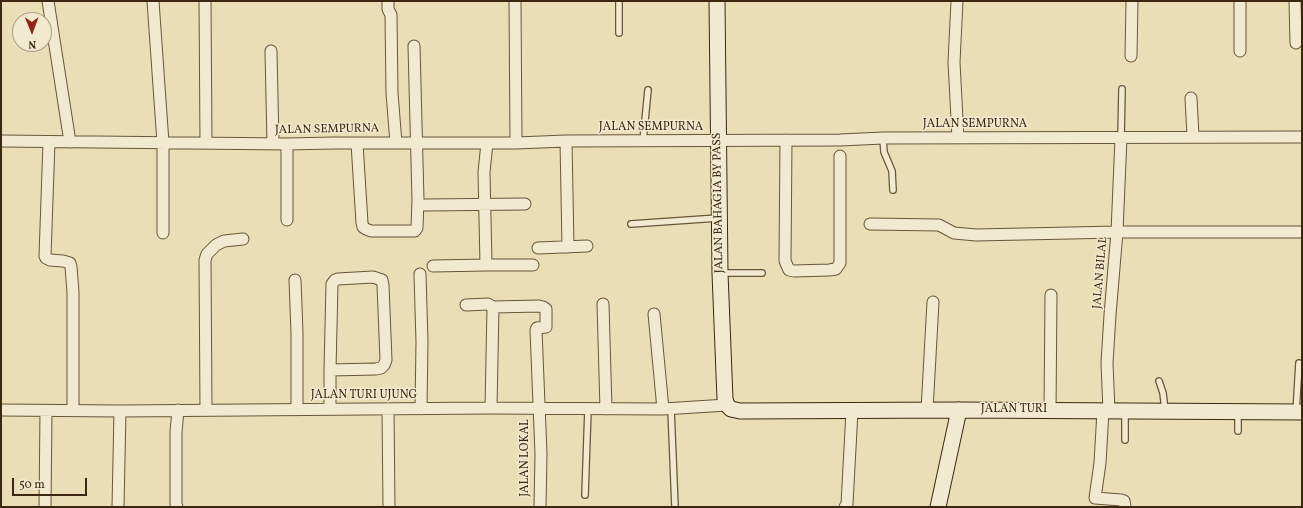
<!DOCTYPE html>
<style>
body{margin:0}
#map{position:relative;width:1303px;height:508px;overflow:hidden;background:#eadeb6;font-family:Vollkorn,serif}
canvas{display:block}
.frame{position:absolute;inset:0;border:2px solid #3c2711;pointer-events:none}
.north{position:absolute;left:12px;top:12px;width:40px;height:40px;box-sizing:border-box;background:#f1ead0;border:1px solid #a99c84;border-radius:50%;rotate:179deg;font-size:11px;font-weight:700;line-height:16px;text-align:center;color:#3c2711}
.north::after{content:'';display:block;margin:auto;width:14px;height:18px;background:#8f2418;clip-path:polygon(50% 0,100% 100%,50% 72%,0 100%)}
.scale{position:absolute;left:12px;top:478px;width:75px;height:18px;box-sizing:border-box;border:2px solid #3c2711;border-top:0;padding-left:5px;font-size:12px;line-height:14px;white-space:nowrap;color:#3c2711;-webkit-text-stroke:3px #f1ead0;paint-order:stroke}
</style>
<div id="map">
<canvas width="1303" height="508"></canvas>
<div class="frame"></div>
<div class="north">N</div>
<div class="scale">50 m</div>
</div>
<script>
const g = document.querySelector('canvas').getContext('2d');
g.lineJoin = 'round';
function shape(rows) {
  const path = new Path2D();
  for (const r of rows) {
    path.moveTo(r[0], r[1]);
    for (let i = 2; i < r.length; i += 2) path.lineTo(r[i], r[i + 1]);
  }
  return path;
}
function strokePath(path, color, width, dash) {
  g.strokeStyle = color;
  g.lineWidth = width;
  g.lineCap = dash ? 'butt' : 'round';
  g.setLineDash(dash || []);
  g.stroke(path);
}
function label(font, color, halo, rows, align = 'center') {
  g.font = font + ' Vollkorn,serif';
  g.lineWidth = 3;
  g.setLineDash([]);
  g.textBaseline = 'middle';
  g.strokeStyle = halo;
  g.fillStyle = color;
  for (const [text, x, y, turn = 0] of rows) {
    g.save();
    g.translate(x, y);
    g.rotate((+turn || 0) * Math.PI / 180);
    g.textAlign = isNaN(turn) ? turn : align;
    if (halo) g.strokeText(text, 0, 0);
    g.fillText(text, 0, 0);
    g.restore();
  }
}
const lane = shape([
 [619,33,619,1],
 [883,138,884,152,892,171,893,190],
 [1121,138,1122,89],
 [643,141,648,90],
 [631,224,718,218],
 [720,273,762,273],
 [1159,381,1163,393,1165,410],
 [671,409,675,507],
 [1296,412,1299,363],
 [1238,431,1238,413],
 [1125,440,1125,411],
 [585,495,588,409]
]);
const street = shape([
 [48,1,70,142],
 [153,1,163,143,163,233],
 [205,1,206,143],
 [388,1,388,9,391,15,392,93,396,143],
 [515,1,516,143],
 [957,1,954,62,958,138],
 [1295,1,1296,43],
 [271,51,273,144],
 [1240,51,1240,1],
 [1131,56,1132,1],
 [1191,98,1193,136],
 [786,140,785,261,789,270,794,271,829,270,836,269,840,263,840,156],
 [1,141,287,144,334,143,516,143,566,141,840,140,883,138,1302,137],
 [566,141,568,247],
 [49,142,45,256,46,258,50,260,63,261,70,263,71,267,73,292,73,410],
 [357,143,362,223,363,227,366,229,371,231,415,231,417,228,418,200,414,46],
 [287,144,287,220],
 [425,205,525,204],
 [870,224,939,225,954,233,976,235,1117,232,1302,232],
 [538,248,587,246],
 [486,265,533,265],
 [433,266,486,265,484,172,487,143],
 [420,274,422,342,421,409],
 [295,280,297,333,297,409],
 [603,304,606,409],
 [466,305,488,304,493,307,491,408],
 [493,307,539,306,543,307,546,309,546,327,537,328,536,330,541,454,540,507],
 [654,314,663,409],
 [330,370,376,369,381,368,384,365,386,360,383,285,382,280,373,277,338,279,335,280,332,284,330,370,330,408],
 [388,409,389,507],
 [1,410,120,411,491,408,663,409,727,405],
 [206,410,205,260,207,254,216,245,224,241,243,239],
 [927,410,933,302],
 [1050,411,1051,295],
 [1103,411,1100,463,1095,498,1121,500,1124,501,1125,507],
 [1109,411,1107,363,1110,315,1117,232,1121,138],
 [45,507,46,411],
 [118,507,120,411],
 [177,507,176,504,176,432,178,410],
 [845,507,847,504,852,411]
]);
const secondary = shape([
 [717,1,720,273,725,399,727,405,731,409,740,411,959,410,1302,412],
 [938,507,959,410]
]);
strokePath(lane, '#68553a', 8);
strokePath(street, '#68553a', 13);
strokePath(secondary, '#3c2711', 17);
strokePath(lane, '#f1ead0', 5.5);
strokePath(street, '#f1ead0', 11);
strokePath(secondary, '#f1ead0', 15);
label('12px', '#3c2711', '#f1ead0', [
 ["JALAN SEMPURNA",975,125],
 ["JALAN SEMPURNA",651,128],
 ["JALAN SEMPURNA",327,130,-1],
 ["JALAN BAHAGIA BY PASS",719,203,-91],
 ["JALAN BILAL",1101,273,-85],
 ["JALAN TURI UJUNG",364,396],
 ["JALAN TURI",1014,410],
 ["JALAN LOKAL",526,458,-90]
]);
</script>
